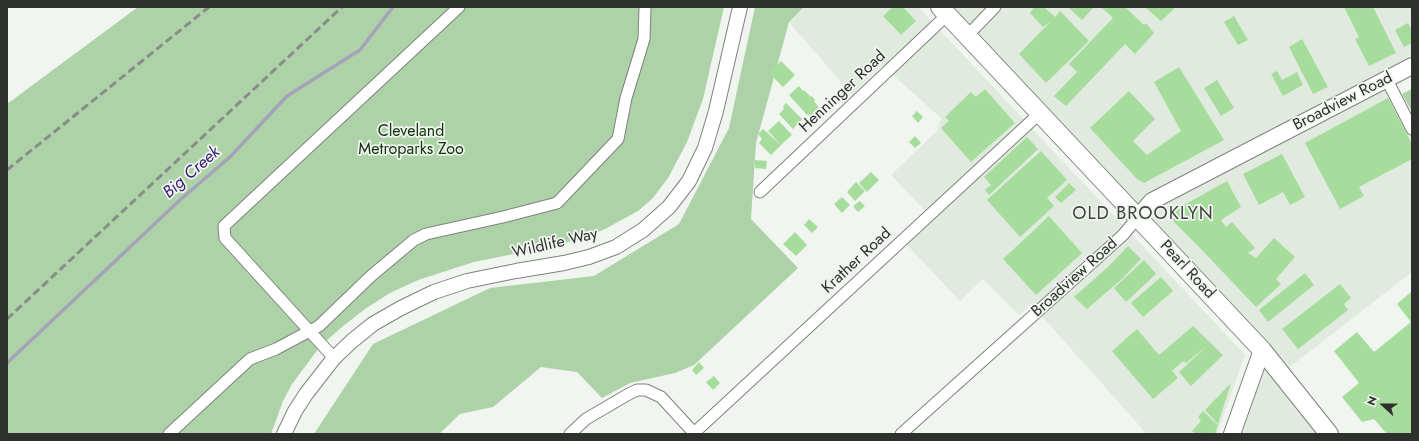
<!DOCTYPE html>
<style>
body{margin:0}
#map{position:relative;width:1419px;height:441px;overflow:hidden;background:#f0f5ef;font-family:Jost,sans-serif}
canvas{display:block}
.frame{position:absolute;inset:0;border:8px solid #2e302e;pointer-events:none}
.north{position:absolute;left:1363px;top:385px;width:40px;height:40px;-webkit-text-stroke:3px #f0f5ef;paint-order:stroke;rotate:291deg;font-size:11px;font-weight:700;line-height:16px;text-align:center;color:#2e302e}
.north::after{content:'';display:block;margin:auto;width:14px;height:18px;background:#2e302e;clip-path:polygon(50% 0,100% 100%,50% 72%,0 100%)}
</style>
<div id="map">
<canvas width="1419" height="441"></canvas>
<div class="frame"></div>
<div class="north">N</div>
</div>
<script>
const g = document.querySelector('canvas').getContext('2d');
g.lineJoin = 'round';
function fillPath(path, color) {
  g.fillStyle = color;
  g.fill(path, 'evenodd');
}
function shape(rows) {
  const path = new Path2D();
  for (const r of rows) {
    path.moveTo(r[0], r[1]);
    for (let i = 2; i < r.length; i += 2) path.lineTo(r[i], r[i + 1]);
  }
  return path;
}
function strokePath(path, color, width, dash) {
  g.strokeStyle = color;
  g.lineWidth = width;
  g.lineCap = dash ? 'butt' : 'round';
  g.setLineDash(dash || []);
  g.stroke(path);
}
function label(font, color, halo, rows, align = 'center') {
  g.font = font + ' Jost,sans-serif';
  g.lineWidth = 3.5;
  g.setLineDash([]);
  g.textBaseline = 'middle';
  g.strokeStyle = halo;
  g.fillStyle = color;
  for (const [text, x, y, turn = 0] of rows) {
    g.save();
    g.translate(x, y);
    g.rotate((+turn || 0) * Math.PI / 180);
    g.textAlign = isNaN(turn) ? turn : align;
    if (halo) g.strokeText(text, 0, 0);
    g.fillText(text, 0, 0);
    g.restore();
  }
}
fillPath(shape([
 [804,7,918,7,1245,355,1217,434,1147,434,1031,304,1019,315,983,279,960,301,907,245,934,220,891,175,938,130,941,118,882,65,852,95,789,22],
 [940,7,1412,7,1412,66,1387,80,1412,129,1412,272,1282,373,1329,434,1232,434,1262,350]
]), '#e0eade');
fillPath(shape([
 [138,7,724,7,703,99,687,142,668,178,652,199,638,211,605,229,589,236,558,245,474,262,418,280,390,293,365,309,342,327,326,341,316,352,292,384,283,401,271,434,7,434,7,104],
 [755,7,804,7,789,22,756,143,751,219,798,268,694,365,675,373,630,383,602,398,577,372,541,367,493,407,460,414,439,434,314,434,373,344,490,288,594,276,679,224,729,128],
 [1412,89,1412,112,1402,94]
]), '#add2a8');
strokePath(shape([
 [7,363,181,199,230,157,287,96,360,50,393,7]
]), '#a5a3b8', 3.5);
fillPath(shape([
 [893,7,903,7,916,21,901,35,883,16],
 [1034,7,1044,7,1055,17,1060,11,1089,41,1046,83,1019,54,1052,20,1043,27,1030,13],
 [1068,7,1094,7,1082,20],
 [1101,7,1125,7,1144,25,1146,23,1154,33,1135,54,1125,44,1066,106,1054,96,1077,72,1069,64,1113,18],
 [1145,7,1176,7,1161,21],
 [1344,7,1373,7,1396,53,1369,66,1355,39,1359,37],
 [1234,16,1248,40,1238,45,1224,22],
 [1408,23,1412,30,1412,43,1404,47,1395,30],
 [1302,39,1328,87,1313,94,1289,47],
 [781,61,795,75,783,87,769,73],
 [1179,67,1224,140,1144,183,1137,179,1090,128,1129,91,1155,119,1133,141,1147,155,1181,131,1154,82],
 [1277,71,1282,80,1297,72,1303,85,1283,96,1271,74],
 [1217,80,1234,108,1221,116,1204,88],
 [799,86,803,91,804,90,811,97,812,96,815,100,814,101,819,108,810,116,808,114,807,115,789,95],
 [985,89,1015,123,971,162,941,128,949,121,945,117,971,92,976,97],
 [1388,98,1412,144,1412,159,1359,187,1364,196,1340,209,1305,143],
 [786,103,802,119,793,129,779,114,784,109,783,107],
 [917,111,923,117,918,123,912,116],
 [779,121,792,135,781,145,768,131],
 [763,129,781,145,771,155,759,143,762,139,758,134],
 [915,136,921,143,915,148,909,142],
 [1027,137,1038,149,989,195,985,190,991,185,984,177],
 [1041,151,1067,180,1047,198,1054,206,1020,237,987,200],
 [1282,154,1305,197,1290,205,1283,192,1259,205,1243,174],
 [755,160,767,161,766,169,755,168],
 [871,172,879,180,867,192,859,183],
 [1227,181,1241,207,1221,220,1226,227,1232,222,1255,248,1248,253,1256,258,1274,238,1295,257,1276,279,1281,284,1256,307,1201,249,1174,222,1171,217,1170,213],
 [856,182,865,191,855,201,847,192],
 [1069,183,1076,190,1061,203,1055,197],
 [842,197,850,205,842,213,834,204],
 [860,201,865,206,858,212,853,206],
 [1049,216,1082,253,1036,295,1003,259],
 [809,219,818,227,812,233,804,225],
 [795,232,807,245,796,256,783,244],
 [1128,246,1141,259,1122,279,1087,309,1074,297,1109,266],
 [1144,260,1156,274,1126,302,1114,288],
 [1305,273,1314,285,1268,322,1259,310],
 [1161,277,1173,291,1143,317,1131,303],
 [1340,284,1351,298,1344,304,1348,310,1298,349,1282,329],
 [1412,291,1412,434,1387,434,1374,419,1362,422,1342,397,1359,383,1334,351,1357,332,1374,352,1411,322,1397,304],
 [1193,326,1223,355,1191,386,1179,372,1207,346,1186,363,1183,361,1172,371,1178,378,1153,399,1112,351,1137,329,1159,355],
 [699,362,704,368,696,375,692,370],
 [714,376,720,383,713,390,706,382],
 [1231,383,1218,424,1205,410],
 [1203,411,1218,425,1215,434,1195,434,1192,431,1201,421,1198,417]
]), '#a6dd9d');
const minor = shape([
 [967,36,995,7],
 [1387,80,1412,129],
 [760,192,947,15],
 [334,358,225,238,224,226,459,7],
 [694,433,1040,113],
 [169,434,250,359,276,349,319,326,371,276,414,240,426,234,503,217,557,203,618,139,626,98,644,39,645,7],
 [570,434,586,419,627,395,637,390,646,390,661,397,695,434],
 [901,434,1123,235,1138,217]
]);
const tertiary = shape([
 [284,434,295,411,306,394,334,358,352,341,373,324,401,308,434,292,467,281,516,271,564,263,589,257,616,247,643,230,669,207,689,181,705,148,716,111,740,7]
]);
const secondary = shape([
 [1138,217,1152,201,1412,66],
 [1232,434,1262,350]
]);
const primary = shape([
 [940,7,1262,350,1329,434]
]);
strokePath(minor, '#7e837d', 13);
strokePath(tertiary, '#7e837d', 16);
strokePath(secondary, '#7e837d', 18);
strokePath(primary, '#7e837d', 20);
strokePath(minor, '#fff', 11);
strokePath(tertiary, '#fff', 14);
strokePath(secondary, '#fff', 16);
strokePath(primary, '#fff', 18);
strokePath(shape([
 [7,170,209,7],
 [7,319,342,7]
]), '#898d89', 3, [8, 4]);
label('16px', '#2e302e', '#f0f5ef', [
 ["Henninger Road",843,92,-43],
 ["Broadview Road",1343,102,-27],
 ["Wildlife Way",555,244,-13],
 ["Krather Road",857,261,-43],
 ["Pearl Road",1187,270,47],
 ["Broadview Road",1075,278,-42]
]);
label('16px', '#0e3409', '#f0f5ef', [
 ["Cleveland",411,132],
 ["Metroparks Zoo",411,150]
]);
label('italic 17px', '#392174', '#f0f5ef', [
 ["Big Creek",192,173,-41]
]);
g.letterSpacing = '1px';
label('18px', '#3e423d', '#f0f5ef', [
 ["OLD BROOKLYN",1143,215]
]);
g.letterSpacing = '0px';
</script>
